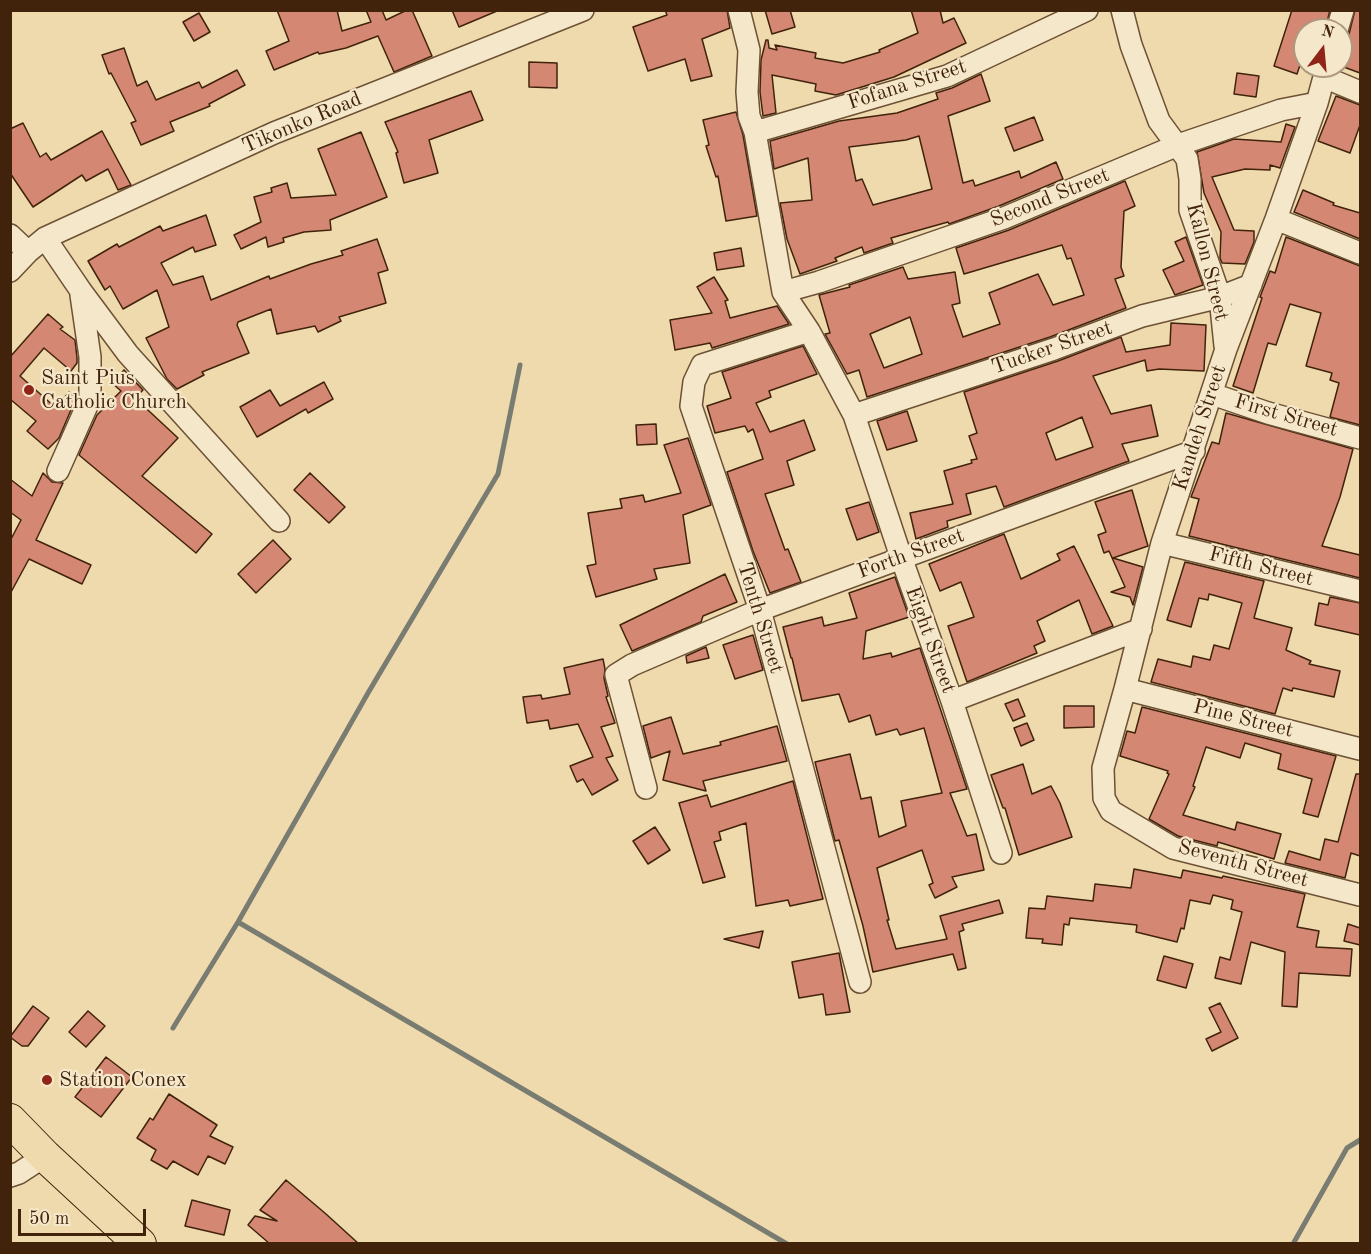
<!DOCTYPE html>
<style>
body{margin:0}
#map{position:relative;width:1371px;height:1254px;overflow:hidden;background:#efdaad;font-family:"Old Standard TT",serif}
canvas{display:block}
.frame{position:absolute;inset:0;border:12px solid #41230c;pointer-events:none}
.north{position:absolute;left:1293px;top:18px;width:60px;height:60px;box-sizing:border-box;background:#f5e7ca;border:2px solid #ad997e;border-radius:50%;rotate:16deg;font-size:16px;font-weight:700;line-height:24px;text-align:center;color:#41230c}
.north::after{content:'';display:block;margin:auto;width:21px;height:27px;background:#8f2418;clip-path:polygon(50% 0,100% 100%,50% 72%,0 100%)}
.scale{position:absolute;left:18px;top:1209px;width:128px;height:27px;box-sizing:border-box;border:3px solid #41230c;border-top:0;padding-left:8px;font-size:18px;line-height:21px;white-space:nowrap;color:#41230c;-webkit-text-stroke:4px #f5e7ca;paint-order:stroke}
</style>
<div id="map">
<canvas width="1371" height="1254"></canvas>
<div class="frame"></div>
<div class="north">N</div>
<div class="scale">50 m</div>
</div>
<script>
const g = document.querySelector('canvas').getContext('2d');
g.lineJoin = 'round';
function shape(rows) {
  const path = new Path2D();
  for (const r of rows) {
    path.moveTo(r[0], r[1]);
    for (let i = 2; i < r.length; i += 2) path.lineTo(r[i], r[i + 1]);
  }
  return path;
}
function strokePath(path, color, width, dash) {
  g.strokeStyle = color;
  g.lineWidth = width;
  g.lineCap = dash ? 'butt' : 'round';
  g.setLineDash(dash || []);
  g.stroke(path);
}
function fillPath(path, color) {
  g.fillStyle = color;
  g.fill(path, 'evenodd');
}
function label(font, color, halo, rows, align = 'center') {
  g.font = font + ' "Old Standard TT",serif';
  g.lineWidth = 4.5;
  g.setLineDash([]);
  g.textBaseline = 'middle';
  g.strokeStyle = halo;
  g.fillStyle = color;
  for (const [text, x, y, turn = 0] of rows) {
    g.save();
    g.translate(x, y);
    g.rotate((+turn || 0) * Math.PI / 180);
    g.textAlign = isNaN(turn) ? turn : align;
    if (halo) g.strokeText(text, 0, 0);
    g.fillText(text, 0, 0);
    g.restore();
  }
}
strokePath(shape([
 [238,922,787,1244],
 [173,1028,238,922,368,693,498,474,520,365],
 [1293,1244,1347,1148,1360,1140]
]), '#797c71', 5);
const building = shape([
 [277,10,337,10,342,31,371,22,366,10,382,10,386,20,407,10,412,10,432,56,394,72,378,36,346,48,319,54,318,52,274,70,266,51,289,41,277,10],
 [452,10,497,10,497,11,459,27,452,10],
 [665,10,727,10,730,28,702,39,712,76,691,81,685,59,648,71,633,27,667,15,665,10],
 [765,10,790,10,795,27,772,34,765,10],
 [911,10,940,10,943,23,954,18,966,43,894,77,836,95,815,91,816,84,772,75,776,113,763,116,760,92,761,60,766,40,768,40,769,48,777,50,775,45,816,53,815,58,843,63,880,52,879,50,918,33,911,10],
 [1292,10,1330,10,1325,30,1305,30,1305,50,1297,74,1274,66,1292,10],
 [1355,10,1360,10,1360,73,1341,66,1341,42,1349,34,1355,10],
 [199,13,210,32,194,41,183,22,199,13],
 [124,48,137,86,147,81,156,100,199,82,202,88,237,70,245,85,209,104,210,106,170,122,174,131,141,145,131,123,136,121,111,73,109,74,102,55,124,48],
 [529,62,557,63,557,88,529,87,529,62],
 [1237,73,1259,76,1256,97,1234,94,1237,73],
 [981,74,990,101,948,116,963,183,973,180,975,186,1019,171,1021,178,1056,162,1063,179,999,206,949,224,948,222,891,238,893,243,864,253,862,247,835,258,837,261,800,274,787,239,780,203,812,200,808,158,774,169,770,141,839,121,897,113,938,99,936,93,952,88,981,74],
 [919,136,932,189,873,205,862,179,856,181,849,147,906,140,919,136],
 [471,91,483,120,429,140,438,173,404,183,396,153,398,152,385,122,471,91],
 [1336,96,1360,105,1360,125,1350,153,1318,141,1336,96],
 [736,112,743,135,757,216,726,221,718,176,716,177,706,146,709,145,703,120,736,112],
 [1034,117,1043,140,1014,151,1005,128,1034,117],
 [23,123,40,157,46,153,51,160,102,131,131,185,118,190,108,169,86,181,82,175,33,207,10,173,10,129,23,123],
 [1286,124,1295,127,1280,168,1270,165,1270,170,1245,169,1212,177,1234,230,1254,231,1254,242,1245,264,1222,263,1220,258,1221,232,1204,193,1197,152,1234,139,1281,142,1286,124],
 [361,132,387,197,330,220,331,230,304,232,283,238,284,242,268,247,266,237,241,249,234,235,261,222,254,197,272,192,271,188,287,183,291,198,336,195,318,149,361,132],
 [1125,181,1135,206,1124,211,1121,267,1124,276,1115,279,1126,308,1050,337,867,397,859,370,847,374,825,334,830,333,819,295,850,287,849,285,903,267,908,279,955,272,960,303,952,305,963,337,1000,324,989,293,1038,274,1053,305,1084,295,1071,258,1067,259,1062,245,964,274,956,248,1009,230,1125,181],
 [910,317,922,354,884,368,870,334,910,317],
 [1303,190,1334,203,1333,205,1360,213,1360,239,1294,212,1303,190],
 [206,215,216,245,195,252,193,247,161,263,173,285,203,276,211,300,269,276,270,279,311,264,343,255,341,251,377,239,388,270,378,273,386,303,339,317,341,321,318,332,315,326,277,334,271,309,238,322,237,325,249,353,202,372,204,375,177,389,167,379,146,338,169,327,157,290,123,309,110,286,105,290,88,261,117,244,119,247,160,226,163,231,206,215],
 [1186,237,1203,285,1175,295,1163,270,1184,261,1175,242,1186,237],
 [1286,237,1360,266,1360,425,1330,417,1339,383,1330,380,1332,373,1306,366,1321,313,1290,304,1276,345,1268,343,1253,393,1233,386,1262,298,1260,297,1270,271,1275,273,1286,237],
 [741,248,744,266,717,270,714,253,741,248],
 [714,277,728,300,725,301,730,318,777,306,789,324,712,348,710,343,675,350,670,320,712,313,697,287,714,277],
 [48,314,63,327,60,329,75,340,77,358,77,363,71,371,44,348,20,376,56,408,69,392,76,398,59,438,48,449,27,431,36,421,10,399,10,357,48,314],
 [1171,323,1206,325,1204,371,1159,369,1147,371,1145,360,1093,376,1111,414,1151,405,1158,436,1122,444,1129,461,1004,507,996,486,966,494,971,514,947,521,948,527,916,539,910,513,953,504,944,471,972,463,971,460,977,459,969,436,977,433,964,392,1058,361,1121,337,1126,352,1170,345,1171,323],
 [1082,417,1093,447,1056,460,1046,433,1082,417],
 [803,346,817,374,769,391,771,397,756,403,770,432,804,420,815,450,787,461,794,485,765,494,785,550,788,549,801,582,770,593,753,551,727,472,763,459,753,429,748,432,745,426,715,433,707,406,731,398,722,372,803,346],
 [124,370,143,390,135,398,178,438,142,476,212,534,196,553,79,455,97,415,121,391,112,383,124,370],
 [324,382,333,399,308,413,306,409,257,437,240,407,270,390,280,406,324,382],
 [907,411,917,441,887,450,877,421,907,411],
 [1226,413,1353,449,1340,497,1322,546,1360,555,1360,578,1189,536,1199,499,1191,497,1212,442,1219,444,1226,413],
 [656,424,657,444,637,445,636,425,656,424],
 [688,438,711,505,683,515,690,563,654,569,657,579,596,597,587,566,596,564,588,513,622,508,620,499,643,495,645,502,681,493,664,445,688,438],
 [43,473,52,482,63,483,36,540,91,565,82,584,29,559,10,594,10,541,21,520,10,512,10,479,32,496,43,473],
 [310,473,345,507,329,523,294,490,310,473],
 [1132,490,1148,546,1113,558,1143,567,1133,605,1130,597,1111,592,1125,587,1109,551,1104,553,1098,535,1106,532,1095,502,1132,490],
 [869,502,879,532,857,540,846,509,869,502],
 [1004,534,1021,579,1060,560,1057,554,1074,546,1113,626,1092,634,1079,600,1037,621,1045,641,1034,646,1037,653,967,682,948,626,974,617,961,582,940,591,929,564,1004,534],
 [273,540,291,559,256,593,238,574,273,540],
 [1185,562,1264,581,1254,618,1292,628,1286,650,1311,661,1309,664,1340,671,1334,697,1293,688,1292,691,1283,688,1275,714,1151,682,1158,659,1191,667,1193,656,1210,660,1214,645,1229,649,1242,603,1209,594,1208,600,1199,598,1191,627,1167,620,1185,562],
 [725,574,737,602,703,616,701,622,632,651,620,625,725,574],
 [895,577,909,617,866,631,863,659,891,653,892,657,920,648,967,789,950,793,967,836,976,834,984,870,952,877,957,887,935,898,929,885,933,883,922,850,877,868,889,920,887,920,896,949,947,939,940,916,999,900,1003,913,962,924,964,930,959,932,966,968,958,970,953,954,873,972,863,926,839,840,835,841,815,762,850,754,861,799,871,797,879,837,906,826,901,801,942,793,924,728,900,735,897,729,876,735,870,715,849,722,839,694,802,701,792,658,791,658,783,627,822,617,824,626,857,618,849,593,895,577],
 [1330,597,1360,603,1360,635,1315,625,1319,603,1328,605,1330,597],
 [753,635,763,670,735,679,723,645,753,635],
 [706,647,709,658,687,663,686,656,706,647],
 [603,659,605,669,604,678,608,696,606,697,615,723,601,727,613,756,606,758,618,780,592,795,583,779,577,782,570,766,593,757,578,724,550,729,548,720,527,723,523,697,541,695,542,699,570,694,564,668,603,659],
 [1018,699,1025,716,1013,721,1005,704,1018,699],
 [1064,706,1094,706,1094,727,1064,728,1064,706],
 [1142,707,1336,756,1318,817,1303,813,1312,779,1278,769,1281,754,1245,743,1240,758,1206,747,1193,786,1195,787,1183,815,1235,830,1237,822,1281,834,1274,859,1218,842,1217,846,1178,836,1149,819,1169,774,1167,773,1168,771,1120,756,1127,731,1135,733,1142,707],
 [671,717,683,754,721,745,720,742,777,726,787,761,703,781,706,791,663,780,670,751,651,758,643,726,671,717],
 [1027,723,1034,740,1021,746,1014,728,1027,723],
 [1023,764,1032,794,1051,786,1060,803,1072,837,1019,855,1005,808,1003,808,991,775,1023,764],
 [1356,774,1360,774,1360,856,1351,853,1345,878,1285,863,1289,851,1320,860,1325,839,1338,842,1356,774],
 [793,781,823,899,790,906,788,900,756,906,746,823,719,832,721,840,714,842,725,877,703,883,679,803,707,795,711,807,793,781],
 [655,827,670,850,648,864,633,841,655,827],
 [1134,869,1181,878,1183,870,1222,878,1223,876,1305,894,1297,927,1319,931,1316,947,1352,949,1350,976,1299,973,1297,1007,1282,1006,1285,952,1251,942,1241,984,1215,978,1220,957,1230,960,1242,912,1231,909,1233,900,1213,895,1210,904,1190,900,1184,929,1181,928,1177,942,1136,932,1137,925,1070,918,1069,925,1064,924,1062,945,1042,943,1043,939,1026,938,1029,908,1045,909,1047,896,1093,901,1095,884,1131,888,1134,869],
 [1348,924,1360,928,1360,945,1344,941,1348,924],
 [763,931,759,948,724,939,763,931],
 [839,953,850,1012,826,1015,823,994,799,998,792,962,839,953],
 [1164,956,1193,964,1186,988,1157,980,1164,956],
 [1220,1003,1238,1038,1212,1051,1206,1039,1221,1032,1209,1008,1220,1003],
 [33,1006,49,1018,28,1046,22,1046,10,1037,33,1006],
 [88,1011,105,1026,86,1047,69,1032,88,1011],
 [106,1057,132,1077,101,1117,75,1097,106,1057],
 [169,1094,217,1125,210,1136,233,1147,225,1164,208,1156,198,1175,173,1161,167,1169,151,1160,156,1150,137,1138,150,1118,153,1120,169,1094],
 [286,1180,326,1214,359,1244,270,1244,248,1225,255,1216,277,1221,260,1210,286,1180],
 [192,1200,230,1210,224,1235,185,1226,192,1200]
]);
fillPath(building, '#d48772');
strokePath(building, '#41230c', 1.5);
const minor = shape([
 [739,10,749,50,747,92,749,116,755,132,783,292,809,331,854,415,901,557,952,701,1001,853],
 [1122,10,1131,45,1159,121,1187,159,1190,179,1190,210,1220,297,1225,346],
 [1337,30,1343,10],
 [1327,66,1317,103,1276,219,1226,349,1162,543,1125,689,1103,768,1104,798,1111,811,1173,848,1360,895],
 [1324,77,1360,92],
 [755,132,947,76,1087,10],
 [1276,219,1360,253],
 [10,235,28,252],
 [45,238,81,291,128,354,279,521],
 [10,271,28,252,45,238,274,133,583,10],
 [783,292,819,282,1004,218,1178,145,1281,110,1317,103],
 [809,331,702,365,694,382,691,406,760,610,860,982],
 [1212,394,1268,413,1360,438],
 [854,415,1054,349,1142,316,1220,297,1251,285],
 [58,471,90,399,90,357,81,295],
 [1162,543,1360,591],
 [1125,689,1360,749],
 [952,701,1141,629],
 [646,788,616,675,632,665,760,610,1194,451],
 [10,1176,19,1173,45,1156]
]);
const highway = shape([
 [10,1120,45,1156,140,1244]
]);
strokePath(minor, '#6c5134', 24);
strokePath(highway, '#41230c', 34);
strokePath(minor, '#f5e7ca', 21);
strokePath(highway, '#efdaad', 32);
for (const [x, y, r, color] of [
 [29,390,6,"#8f2418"],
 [47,1080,6,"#8f2418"]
]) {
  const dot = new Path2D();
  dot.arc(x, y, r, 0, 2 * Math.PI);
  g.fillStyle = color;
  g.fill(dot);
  strokePath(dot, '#f5e7ca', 2);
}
label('21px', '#41230c', '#f5e7ca', [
 ["Fofana Street",907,85,-18],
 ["Tikonko Road",302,123,-23],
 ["Second Street",1050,198,-22],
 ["Kallon Street",1207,262,76],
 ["Tucker Street",1052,348,-19],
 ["First Street",1286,416,16],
 ["Kandeh Street",1200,428,-72],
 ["Forth Street",911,554,-20],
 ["Fifth Street",1261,567,14],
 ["Tenth Street",760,618,73],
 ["Eight Street",930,640,70],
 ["Pine Street",1243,719,14],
 ["Seventh Street",1243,864,15]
]);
label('21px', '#41230c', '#f5e7ca', [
 ["Saint Pius",41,378],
 ["Catholic Church",41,402],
 ["Station Conex",59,1080]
], 'left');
</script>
